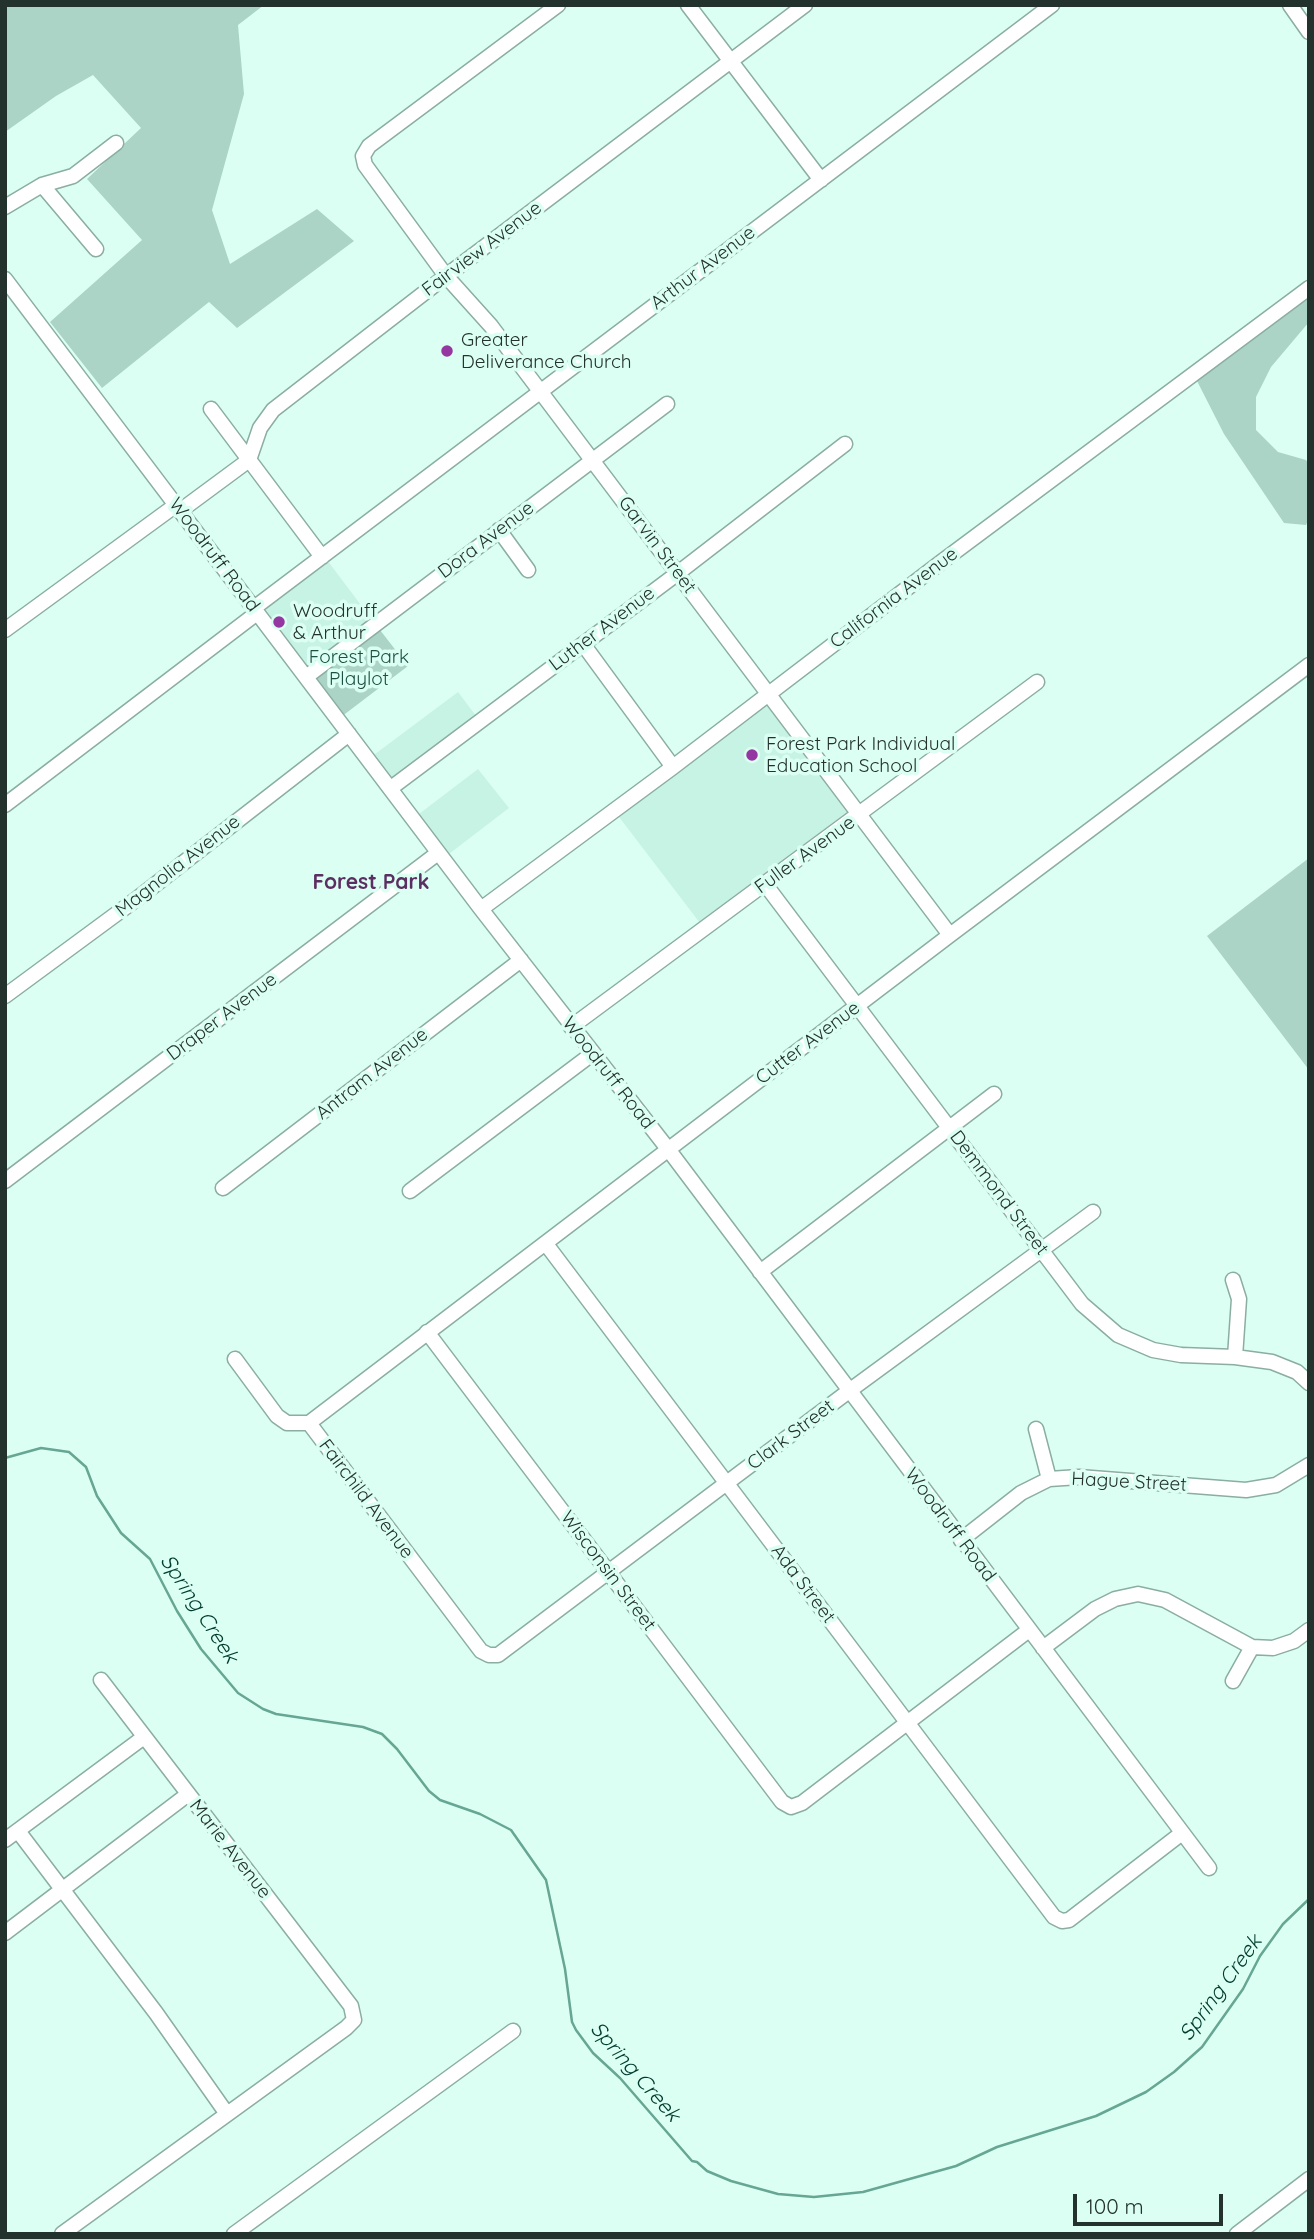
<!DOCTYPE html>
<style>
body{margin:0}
#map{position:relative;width:1314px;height:2239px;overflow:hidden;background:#dbfff3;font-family:Quicksand,sans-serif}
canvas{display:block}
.frame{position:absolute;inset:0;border:7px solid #24322d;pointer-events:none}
.scale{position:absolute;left:1073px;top:2194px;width:150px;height:32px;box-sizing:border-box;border:4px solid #24322d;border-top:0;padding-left:9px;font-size:21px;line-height:24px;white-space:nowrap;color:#24322d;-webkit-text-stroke:5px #dbfff3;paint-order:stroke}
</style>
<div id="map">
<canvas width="1314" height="2239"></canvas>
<div class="frame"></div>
<div class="scale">100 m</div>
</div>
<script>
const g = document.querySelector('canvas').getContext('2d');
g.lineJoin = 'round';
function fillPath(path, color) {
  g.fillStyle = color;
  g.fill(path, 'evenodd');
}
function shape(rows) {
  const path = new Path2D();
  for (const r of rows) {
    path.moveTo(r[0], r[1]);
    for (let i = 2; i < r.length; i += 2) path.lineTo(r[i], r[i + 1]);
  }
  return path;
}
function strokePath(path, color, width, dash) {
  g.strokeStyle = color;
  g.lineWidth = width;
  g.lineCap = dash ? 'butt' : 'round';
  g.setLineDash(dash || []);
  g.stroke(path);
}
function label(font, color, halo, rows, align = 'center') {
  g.font = font + ' Quicksand,sans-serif';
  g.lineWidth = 7;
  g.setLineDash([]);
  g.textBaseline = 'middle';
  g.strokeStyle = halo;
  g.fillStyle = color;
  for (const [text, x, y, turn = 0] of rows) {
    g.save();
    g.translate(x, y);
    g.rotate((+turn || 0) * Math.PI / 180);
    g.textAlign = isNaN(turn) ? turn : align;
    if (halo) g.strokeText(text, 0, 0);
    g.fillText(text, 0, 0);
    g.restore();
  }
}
fillPath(shape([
 [327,560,373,621,307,672,260,610],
 [458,692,483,725,396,791,371,757],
 [768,697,856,814,703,927,616,813],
 [478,769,509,808,445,857,415,817]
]), '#c7f3e4');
fillPath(shape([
 [5,5,264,5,238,25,244,94,212,210,230,264,317,209,354,241,237,328,209,302,102,388,50,322,142,240,87,179,141,128,93,75,56,96,5,132],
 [1309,292,1309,322,1271,367,1256,397,1256,430,1278,452,1306,460,1309,464,1309,518,1306,525,1284,523,1224,434,1195,377],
 [373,621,408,666,341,717,307,672],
 [1309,858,1309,1070,1207,936]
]), '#abd4c6');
strokePath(shape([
 [5,1458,41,1448,69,1452,86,1467,97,1496,121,1533,150,1559,177,1611,201,1649,238,1693,263,1709,276,1714,363,1727,382,1734,397,1749,429,1791,440,1800,480,1814,511,1830,546,1880,565,1969,572,2022,576,2030,593,2053,620,2078,692,2161,697,2162,707,2171,731,2181,778,2194,814,2197,863,2192,956,2166,997,2147,1096,2116,1146,2092,1174,2072,1202,2047,1243,1989,1260,1956,1283,1924,1309,1899]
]), '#66a693', 2.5);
const minor = shape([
 [558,5,369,146,363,156,365,165,446,276,491,326,950,935],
 [688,5,821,180],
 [1290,5,1309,32],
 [42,185,96,249],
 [5,207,42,185,73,176,116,143],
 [5,279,481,909,668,1149,1209,1868],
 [211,409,322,557],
 [180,511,249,460,260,428,273,410,446,276,805,5],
 [499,530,528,570],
 [254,608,1052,5],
 [5,630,176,505],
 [583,644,673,767],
 [306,677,667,404],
 [391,788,678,573,845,444],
 [5,805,257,613],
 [765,884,1082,1304,1118,1335,1153,1350,1181,1355,1235,1357,1272,1362,1297,1372,1309,1383],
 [481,909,673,767,944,560,1309,288],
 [5,996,138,898,349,734],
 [571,1027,1037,682],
 [5,1181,438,853],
 [223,1188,521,960],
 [410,1191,592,1054],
 [546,1244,1054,1917,1062,1921,1069,1920,1182,1833],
 [760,1272,994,1094],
 [1233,1280,1239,1299,1235,1357],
 [427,1332,782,1802,791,1807,802,1803,1029,1630],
 [235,1359,277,1416,287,1423,309,1423,481,1651,489,1655,498,1655,849,1391,1093,1212],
 [309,1423,950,935,1309,665],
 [1036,1429,1049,1479],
 [961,1540,1021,1493,1049,1479,1079,1477,1246,1490,1276,1485,1309,1465],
 [1043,1648,1095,1609,1115,1599,1138,1594,1165,1600,1252,1647,1273,1648,1294,1641,1309,1630],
 [1233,1681,1252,1647],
 [18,1831,156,2013,227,2114],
 [5,1840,144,1737],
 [5,1933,187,1795],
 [62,2234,346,2028,354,2020,351,2006,101,1680],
 [234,2234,513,2031],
 [1237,2234,1309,2179]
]);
strokePath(minor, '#8bada2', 17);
strokePath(minor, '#fff', 14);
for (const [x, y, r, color] of [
 [447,351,7,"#9437a1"],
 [279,622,7,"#9437a1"],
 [752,755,7,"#9437a1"]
]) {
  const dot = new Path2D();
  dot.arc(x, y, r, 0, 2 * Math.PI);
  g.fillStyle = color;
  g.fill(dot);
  strokePath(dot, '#dbfff3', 2.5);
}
label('19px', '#24322d', '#dbfff3', [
 ["Fairview Avenue",482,249,-37],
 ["Arthur Avenue",703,268,-37],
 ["Dora Avenue",486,540,-37],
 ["Garvin Street",657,545,53],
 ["Woodruff Road",214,555,53],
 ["California Avenue",894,598,-37],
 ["Luther Avenue",602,629,-37],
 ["Fuller Avenue",805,855,-36],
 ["Magnolia Avenue",178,866,-38],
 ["Draper Avenue",222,1017,-37],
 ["Cutter Avenue",808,1043,-37],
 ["Woodruff Road",608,1073,52],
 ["Antram Avenue",372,1074,-38],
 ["Demmond Street",999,1193,53],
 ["Clark Street",791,1435,-37],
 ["Hague Street",1129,1482,3],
 ["Fairchild Avenue",366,1499,53],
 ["Woodruff Road",950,1525,53],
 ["Wisconsin Street",608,1571,53],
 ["Ada Street",803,1584,53],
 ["Marie Avenue",230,1849,52]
]);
label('19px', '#24322d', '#dbfff3', [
 ["Greater",461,340],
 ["Deliverance Church",461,362],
 ["Woodruff",293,611],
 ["& Arthur",293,633],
 ["Forest Park Individual",766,744],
 ["Education School",766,766]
], 'left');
label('19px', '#1b5042', '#dbfff3', [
 ["Forest Park",359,657],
 ["Playlot",359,679]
]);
label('bold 21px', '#5c2f62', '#dbfff3', [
 ["Forest Park",371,883]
]);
label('italic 21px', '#003b2e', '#dbfff3', [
 ["Spring Creek",199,1609,57],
 ["Spring Creek",1221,1988,-54],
 ["Spring Creek",635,2072,49]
]);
</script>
